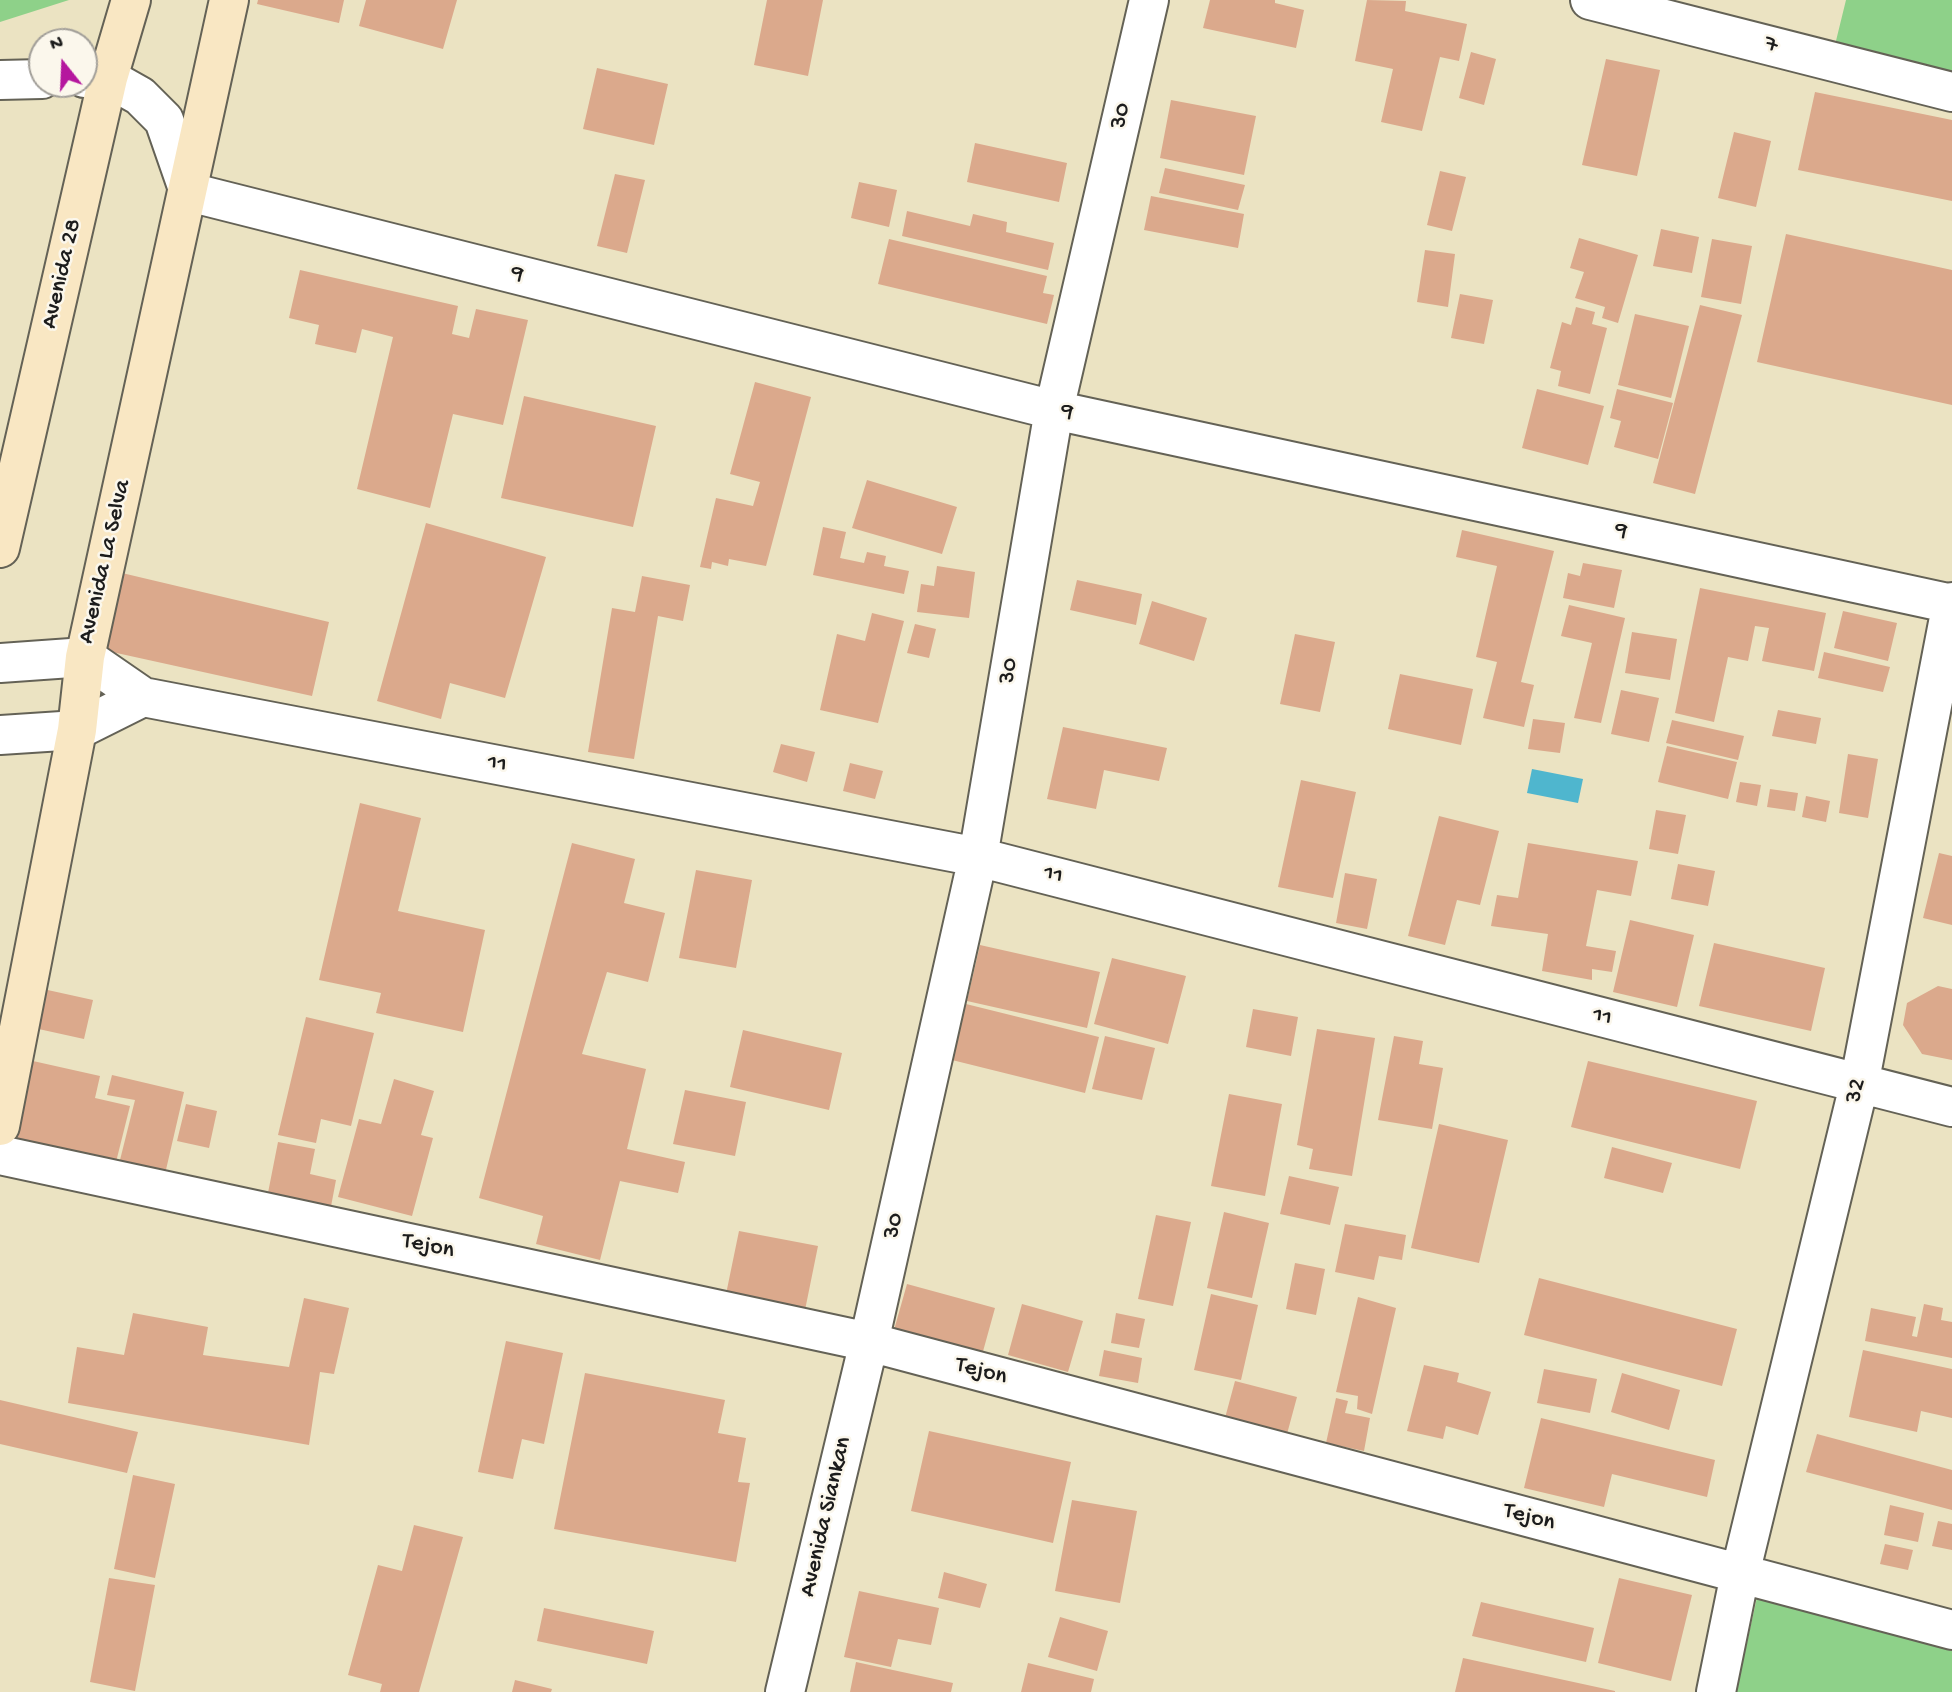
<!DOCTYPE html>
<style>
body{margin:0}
#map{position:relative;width:1952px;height:1692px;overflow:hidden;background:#ebe3c2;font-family:"Gochi Hand",sans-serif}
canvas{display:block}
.north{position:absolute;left:28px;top:28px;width:70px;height:70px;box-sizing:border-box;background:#fbf7ec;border:2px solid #a29f99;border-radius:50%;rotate:342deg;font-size:19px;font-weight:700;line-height:28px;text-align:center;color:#1c1c1c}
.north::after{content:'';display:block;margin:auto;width:24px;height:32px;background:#b5179e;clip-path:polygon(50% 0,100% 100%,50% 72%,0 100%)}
</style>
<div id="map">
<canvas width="1952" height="1692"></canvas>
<div class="north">N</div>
</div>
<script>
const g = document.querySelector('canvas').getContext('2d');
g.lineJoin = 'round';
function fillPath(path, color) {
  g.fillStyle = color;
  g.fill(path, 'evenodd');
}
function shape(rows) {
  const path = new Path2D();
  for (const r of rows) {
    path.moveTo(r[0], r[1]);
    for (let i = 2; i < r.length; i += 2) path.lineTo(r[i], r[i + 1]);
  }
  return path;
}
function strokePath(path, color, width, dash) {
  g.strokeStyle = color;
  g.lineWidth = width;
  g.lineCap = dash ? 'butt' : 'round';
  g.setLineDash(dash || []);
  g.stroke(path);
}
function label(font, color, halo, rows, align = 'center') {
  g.font = font + ' "Gochi Hand",sans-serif';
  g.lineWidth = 5;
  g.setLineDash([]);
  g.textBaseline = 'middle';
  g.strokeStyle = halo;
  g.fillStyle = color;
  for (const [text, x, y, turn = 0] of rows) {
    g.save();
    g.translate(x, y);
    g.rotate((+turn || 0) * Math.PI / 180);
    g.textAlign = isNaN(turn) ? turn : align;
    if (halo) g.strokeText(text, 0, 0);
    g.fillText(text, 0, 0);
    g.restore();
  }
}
fillPath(shape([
 [0,0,69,0,0,22],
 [1846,0,1952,0,1952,75,1834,49],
 [1758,1593,1952,1645,1952,1692,1736,1692]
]), '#8ed189');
fillPath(shape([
 [1532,769,1583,779,1578,803,1527,793]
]), '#4fb6ce');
fillPath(shape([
 [258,0,344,0,339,23,257,4],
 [366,0,457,0,443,49,359,26],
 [767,0,823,0,808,76,754,65],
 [1210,0,1275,0,1275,3,1304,10,1296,48,1203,28],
 [1367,0,1406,1,1405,11,1467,24,1459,61,1440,57,1422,131,1381,122,1393,69,1355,61],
 [1471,52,1496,59,1484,105,1459,98],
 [1606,59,1660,70,1637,176,1582,165],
 [597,68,668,84,654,145,583,129],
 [1815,92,1952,120,1952,201,1798,170],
 [1171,100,1256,116,1244,175,1160,158],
 [1734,132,1771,141,1756,207,1718,198],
 [975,143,1067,163,1059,202,967,182],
 [1165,168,1245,185,1238,210,1159,193],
 [1440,171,1466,177,1452,231,1427,225],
 [615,174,645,180,627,253,597,246],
 [859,182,897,190,889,227,851,218],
 [1151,196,1244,214,1238,248,1144,230],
 [907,211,970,226,973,214,1007,222,1006,232,1054,243,1048,270,902,236],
 [1661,229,1699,237,1692,273,1653,266],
 [1786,234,1952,270,1952,405,1757,362],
 [1579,238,1638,255,1618,323,1602,318,1605,307,1575,298,1584,272,1570,268],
 [889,239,1047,276,1043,293,1054,295,1047,324,878,284],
 [1712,239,1752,246,1741,304,1701,297],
 [1425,250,1455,254,1448,307,1417,302],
 [300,270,458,306,452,334,469,338,476,309,528,320,503,425,453,414,430,508,357,489,393,337,362,329,356,353,315,344,319,325,289,318],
 [1460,294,1493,300,1484,344,1451,338],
 [1700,305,1742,315,1695,494,1653,483],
 [1576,307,1595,312,1592,324,1607,328,1590,394,1558,386,1561,371,1550,368,1562,322,1571,325],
 [1635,314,1689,326,1671,398,1618,385],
 [755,382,811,397,766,566,729,559,728,566,712,562,711,569,700,567,716,498,753,506,760,482,730,474],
 [1537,389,1604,406,1588,465,1522,448],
 [1617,389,1673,403,1658,459,1614,447,1621,421,1610,418],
 [524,396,656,426,633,527,501,498],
 [867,480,957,507,942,554,852,528],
 [426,523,546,557,505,698,450,683,441,719,377,701],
 [823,527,846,532,840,558,864,563,867,552,886,556,884,566,909,571,904,594,813,575],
 [1462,530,1554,551,1521,682,1534,685,1524,727,1483,718,1497,662,1476,657,1497,566,1456,557],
 [1583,563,1622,570,1614,608,1563,598,1568,573,1580,576],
 [937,566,975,572,969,618,917,612,921,584,934,586],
 [122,573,329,622,312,696,103,650],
 [642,576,690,585,683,621,658,616,634,759,588,752,612,608,635,612],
 [1077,580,1142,594,1136,625,1070,610],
 [1700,588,1826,613,1814,671,1762,661,1769,628,1755,626,1748,661,1728,657,1714,722,1675,713],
 [1152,601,1207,618,1194,661,1139,644],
 [1569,605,1625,618,1601,723,1574,718,1592,643,1561,636],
 [1843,611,1897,623,1888,661,1834,648],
 [872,613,904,621,878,723,820,710,837,634,865,641],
 [915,624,936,629,929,658,907,653],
 [1632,632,1677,639,1670,680,1625,673],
 [1295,634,1335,642,1320,712,1280,704],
 [1824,652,1890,667,1883,692,1818,678],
 [1400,674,1473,689,1461,745,1388,729],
 [1621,690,1659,698,1649,742,1611,734],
 [1778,710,1821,718,1816,744,1772,736],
 [1533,719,1565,723,1560,753,1528,749],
 [1672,720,1744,736,1738,760,1666,743],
 [1063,727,1167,748,1159,781,1104,770,1096,809,1047,799],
 [781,744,815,752,807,782,773,772],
 [1667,746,1737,762,1728,799,1658,782],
 [1848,754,1878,759,1868,818,1839,813],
 [850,763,883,771,875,799,843,791],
 [1301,780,1356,792,1333,898,1278,887],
 [1740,782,1761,785,1757,806,1736,802],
 [1770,789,1798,793,1795,811,1767,807],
 [1806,796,1830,801,1826,822,1802,817],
 [360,803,421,818,398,911,485,930,463,1032,376,1013,381,993,319,980],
 [1656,810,1686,815,1678,854,1649,849],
 [1439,816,1499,831,1480,905,1457,900,1445,945,1408,936],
 [572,843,635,859,624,903,665,913,648,982,607,972,582,1054,646,1069,627,1149,685,1162,678,1193,620,1181,600,1260,536,1244,543,1216,479,1198],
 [1528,843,1638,861,1631,896,1597,890,1586,946,1616,951,1612,972,1592,969,1592,980,1542,971,1548,934,1491,926,1497,895,1518,898],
 [1939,853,1952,856,1952,925,1923,918],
 [1678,864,1715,871,1708,906,1671,899],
 [696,870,752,880,736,968,679,958],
 [1345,873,1377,879,1367,929,1336,923],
 [1630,920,1694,935,1677,1007,1613,992],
 [1714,943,1825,968,1811,1031,1699,1006],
 [980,945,1100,972,1087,1028,967,1001],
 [1112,958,1186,976,1168,1044,1094,1024],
 [1938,986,1952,989,1952,1060,1922,1054,1903,1025,1907,1003],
 [34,987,93,1000,84,1039,25,1026],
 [966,1004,1099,1037,1085,1093,952,1060],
 [1253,1009,1298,1017,1291,1056,1246,1047],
 [306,1017,374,1033,351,1126,321,1119,316,1143,278,1135],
 [1317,1029,1375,1038,1352,1176,1309,1169,1313,1149,1297,1145],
 [743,1030,842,1053,829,1110,730,1087],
 [1105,1036,1155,1048,1142,1100,1092,1089],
 [1394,1036,1423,1041,1419,1064,1443,1068,1432,1129,1378,1120],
 [24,1059,100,1076,95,1098,130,1106,116,1162,6,1137],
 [1588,1061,1757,1101,1740,1169,1571,1127],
 [112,1075,184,1092,165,1174,119,1164,135,1100,107,1095],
 [394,1079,434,1091,421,1135,433,1138,412,1216,338,1197,359,1119,381,1124],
 [685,1090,746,1102,735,1156,673,1144],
 [1229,1094,1282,1104,1265,1196,1211,1186],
 [186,1104,217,1111,209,1148,177,1141],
 [1439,1124,1508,1140,1479,1263,1411,1248],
 [278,1142,315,1149,310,1174,336,1180,329,1217,266,1203],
 [1612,1147,1672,1163,1663,1193,1604,1178],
 [1289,1176,1339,1187,1330,1225,1280,1214],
 [1224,1212,1269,1223,1252,1298,1207,1288],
 [1156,1215,1191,1222,1173,1306,1138,1299],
 [1345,1224,1406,1235,1402,1260,1379,1256,1374,1280,1335,1272],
 [739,1231,818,1246,804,1315,725,1299],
 [1295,1263,1325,1269,1316,1315,1286,1309],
 [1539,1278,1737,1329,1722,1386,1524,1335],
 [907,1284,995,1308,982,1355,894,1330],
 [1211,1294,1258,1305,1241,1380,1194,1370],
 [1358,1297,1396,1308,1372,1414,1357,1409,1358,1396,1336,1392],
 [304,1298,349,1308,334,1374,320,1372,309,1445,68,1403,77,1347,124,1355,133,1313,208,1327,203,1355,289,1367],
 [1022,1304,1083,1321,1068,1372,1008,1355],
 [1924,1304,1943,1308,1941,1320,1952,1322,1952,1358,1865,1341,1871,1308,1916,1317,1912,1336,1917,1337],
 [1116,1313,1145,1319,1139,1348,1111,1343],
 [506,1341,563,1353,544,1444,522,1439,513,1479,478,1472],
 [1104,1350,1142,1358,1138,1383,1099,1376],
 [1863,1350,1952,1369,1952,1418,1921,1411,1917,1432,1849,1417],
 [1424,1365,1459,1373,1457,1382,1491,1392,1478,1435,1446,1426,1443,1439,1407,1431],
 [1544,1369,1597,1379,1590,1413,1537,1403],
 [585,1373,725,1400,718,1433,746,1438,738,1482,750,1483,736,1562,554,1529],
 [1622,1373,1680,1390,1669,1430,1611,1412],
 [1235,1381,1297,1397,1287,1434,1225,1418],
 [1336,1398,1348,1401,1345,1413,1370,1418,1364,1451,1326,1443],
 [0,1400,138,1432,127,1473,0,1444],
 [1541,1418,1715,1460,1707,1497,1612,1474,1604,1507,1524,1488],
 [929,1431,1071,1462,1053,1543,911,1511],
 [1817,1434,1952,1470,1952,1510,1806,1472],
 [133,1475,175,1484,155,1578,114,1569],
 [1072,1500,1137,1511,1120,1603,1055,1591],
 [1890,1505,1924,1513,1918,1542,1884,1535],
 [1938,1521,1952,1524,1952,1550,1932,1546],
 [414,1525,463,1537,419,1692,380,1692,382,1684,348,1675,378,1565,402,1571],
 [1885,1544,1913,1550,1908,1570,1880,1564],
 [944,1572,987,1584,980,1608,938,1598],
 [109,1578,155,1585,135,1691,90,1682],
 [1619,1578,1692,1595,1671,1681,1598,1663],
 [859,1591,939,1608,931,1645,898,1639,891,1667,844,1657],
 [1481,1602,1594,1628,1586,1662,1472,1636],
 [544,1608,654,1631,647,1664,537,1641],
 [1060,1617,1108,1631,1097,1671,1048,1657],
 [1463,1658,1615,1691,1615,1692,1455,1692],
 [856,1662,953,1683,951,1692,850,1692],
 [1028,1663,1094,1679,1091,1692,1021,1692],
 [515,1680,552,1689,551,1692,512,1692]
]), '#dba98c');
const street = shape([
 [1590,0,1952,92],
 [84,78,108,78,140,96,164,120,189,192,1054,410,1952,604],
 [0,80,42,79],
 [0,663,85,657,143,697,978,857,1952,1107],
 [0,735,77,730,143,697],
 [0,1155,869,1342,1952,1630],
 [785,1692,869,1342,978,857,1054,410,1149,0],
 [1716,1692,1740,1574,1859,1085,1952,602]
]);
const secondary = shape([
 [0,548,108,78,131,0],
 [0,1126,77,730,85,657,229,0]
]);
strokePath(street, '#646256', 42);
strokePath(secondary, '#646256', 42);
strokePath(street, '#fff', 38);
strokePath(secondary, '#f9e7c3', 38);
label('24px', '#1c1c1c', '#fbf7ec', [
 ["7",1771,46,14],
 ["30",1122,116,-77],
 ["Avenida 28",63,274,-77],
 ["9",517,275,14],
 ["9",1067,413,12],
 ["9",1621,532,12],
 ["Avenida La Selva",106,562,-77],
 ["30",1010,671,-80],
 ["11",497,765,11],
 ["11",1053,876,15],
 ["11",1602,1018,15],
 ["32",1857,1091,-77],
 ["30",895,1226,-77],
 ["Tejon",428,1247,12],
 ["Tejon",981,1372,15],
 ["Avenida Siankan",827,1517,-77],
 ["Tejon",1529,1518,15]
]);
</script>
